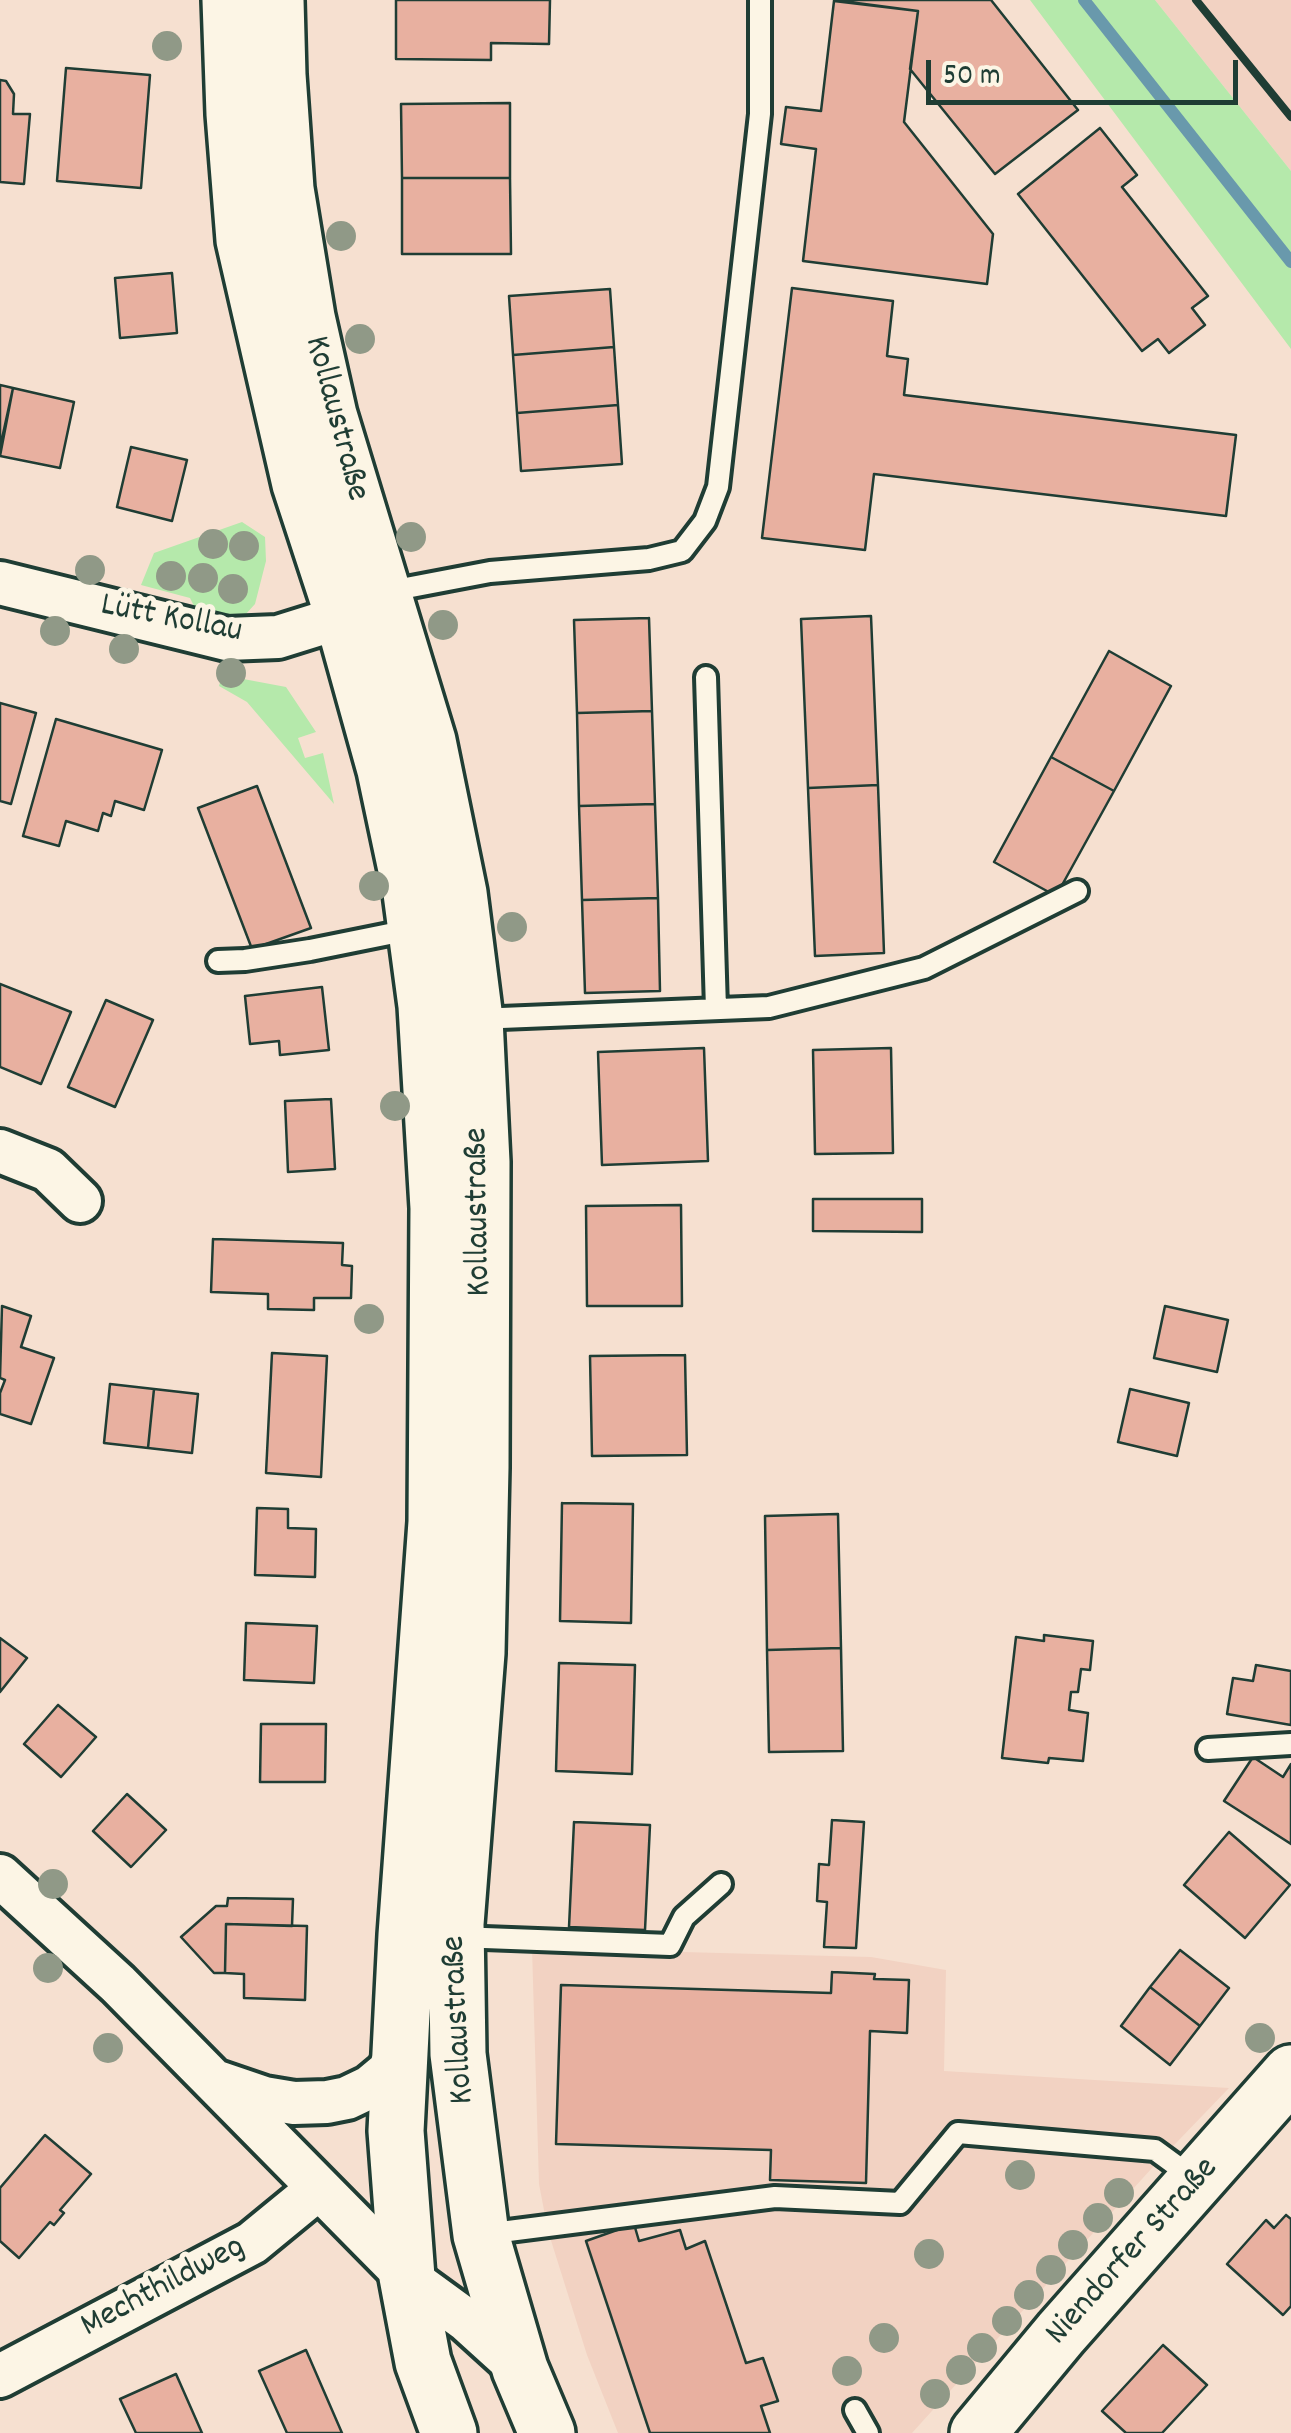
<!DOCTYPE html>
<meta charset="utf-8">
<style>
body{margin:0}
#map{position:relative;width:1291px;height:2433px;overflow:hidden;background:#f6e0d0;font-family:Dekko,sans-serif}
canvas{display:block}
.scale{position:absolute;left:926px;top:60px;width:312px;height:45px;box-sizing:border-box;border:5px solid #1f3d34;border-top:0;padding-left:12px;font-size:30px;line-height:35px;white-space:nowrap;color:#1f3d34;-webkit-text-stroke:8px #fcf5e5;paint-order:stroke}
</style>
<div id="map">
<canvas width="1291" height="2433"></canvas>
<div class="scale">50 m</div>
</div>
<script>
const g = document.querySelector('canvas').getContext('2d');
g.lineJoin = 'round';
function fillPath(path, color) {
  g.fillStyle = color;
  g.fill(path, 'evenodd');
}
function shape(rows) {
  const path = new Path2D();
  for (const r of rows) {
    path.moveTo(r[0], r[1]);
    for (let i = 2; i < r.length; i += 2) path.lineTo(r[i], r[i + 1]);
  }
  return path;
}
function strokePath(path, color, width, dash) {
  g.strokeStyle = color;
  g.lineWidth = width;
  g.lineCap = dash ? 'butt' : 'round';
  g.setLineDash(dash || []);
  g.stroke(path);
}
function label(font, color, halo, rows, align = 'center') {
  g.font = font + ' Dekko,sans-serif';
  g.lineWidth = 10;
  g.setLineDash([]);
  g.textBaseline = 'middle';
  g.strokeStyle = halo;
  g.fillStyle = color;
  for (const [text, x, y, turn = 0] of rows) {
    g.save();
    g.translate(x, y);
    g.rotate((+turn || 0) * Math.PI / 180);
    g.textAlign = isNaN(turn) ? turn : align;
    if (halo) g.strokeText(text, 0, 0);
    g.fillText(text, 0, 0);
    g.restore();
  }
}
fillPath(shape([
 [1155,0,1291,0,1291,171],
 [532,1948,871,1957,946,1970,944,2071,1229,2088,1152,2168,912,2433,618,2433,587,2355,548,2231,539,2184]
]), '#f2d2c2');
fillPath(shape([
 [1030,0,1155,0,1291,171,1291,349],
 [242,522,265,537,266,561,255,604,245,615,226,620,198,614,190,598,141,585,154,553],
 [222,675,286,687,316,732,298,738,305,758,323,753,334,804,247,702,219,686]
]), '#b5e9ab');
strokePath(shape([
 [1084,0,1291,262]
]), '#6999ac', 12);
const building = shape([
 [396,0,550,0,549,44,491,43,491,60,396,59,396,0],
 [834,0,991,0,1078,110,995,174,910,69,918,11,834,0],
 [834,1,918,11,904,122,993,234,987,284,803,261,816,149,781,144,786,107,821,111,834,1],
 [66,68,150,75,141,188,57,181,66,68],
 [0,80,6,81,14,94,13,114,30,114,24,184,0,182,0,80],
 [510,103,510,178,402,178,401,104,510,103],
 [1100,128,1137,175,1122,187,1208,296,1192,308,1205,325,1169,353,1158,339,1142,351,1018,194,1100,128],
 [402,178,510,178,511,254,402,254,402,178],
 [172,273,177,333,120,338,115,278,172,273],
 [792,288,893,301,887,356,908,359,904,395,1236,435,1226,516,874,474,865,550,762,538,792,288],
 [610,289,614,347,513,355,509,296,610,289],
 [614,347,618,405,517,413,513,355,614,347],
 [0,385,13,388,0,448,0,385],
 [13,388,74,402,60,468,0,456,13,388],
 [618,405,622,464,521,471,517,413,618,405],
 [131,447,187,460,172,521,117,507,131,447],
 [871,616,878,785,808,788,801,619,871,616],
 [649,618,652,711,577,713,574,620,649,618],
 [1109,651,1171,686,1114,791,1051,757,1109,651],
 [0,703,36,713,11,804,0,801,0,703],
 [652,711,655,804,579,806,577,713,652,711],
 [56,719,162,750,144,810,115,801,111,816,103,813,98,831,66,821,59,846,23,836,56,719],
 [1051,757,1114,791,1056,896,994,862,1051,757],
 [878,785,884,953,815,956,808,788,878,785],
 [257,786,311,928,252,949,198,808,257,786],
 [655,804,658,898,582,900,579,806,655,804],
 [658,898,660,991,585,993,582,900,658,898],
 [0,984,71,1012,41,1084,0,1067,0,984],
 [322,987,329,1050,280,1055,279,1041,250,1044,245,996,322,987],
 [106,1000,153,1020,115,1107,68,1087,106,1000],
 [704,1048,708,1161,602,1165,598,1052,704,1048],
 [891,1048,893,1153,815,1154,813,1050,891,1048],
 [331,1099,335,1169,288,1172,285,1101,331,1099],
 [813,1199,922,1199,922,1232,813,1231,813,1199],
 [681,1205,682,1306,587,1306,586,1206,681,1205],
 [213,1239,343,1243,342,1265,352,1266,351,1298,314,1298,314,1310,268,1309,268,1294,211,1292,213,1239],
 [2,1306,31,1316,21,1347,54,1358,31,1424,0,1414,0,1393,5,1380,0,1378,2,1306],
 [1165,1306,1228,1320,1217,1372,1154,1358,1165,1306],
 [272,1353,327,1356,321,1477,266,1473,272,1353],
 [685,1355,687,1455,592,1456,590,1356,685,1355],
 [110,1384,154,1389,148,1448,104,1443,110,1384],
 [154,1389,198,1394,192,1453,148,1448,154,1389],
 [1130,1389,1189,1403,1177,1456,1118,1442,1130,1389],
 [562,1503,633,1504,631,1623,560,1621,562,1503],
 [257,1508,288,1509,288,1528,316,1529,315,1577,255,1575,257,1508],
 [838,1514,841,1648,767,1650,765,1516,838,1514],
 [246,1623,317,1626,314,1683,244,1680,246,1623],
 [1044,1635,1093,1641,1090,1670,1081,1669,1078,1692,1071,1692,1069,1710,1088,1713,1083,1761,1049,1758,1048,1763,1002,1758,1016,1637,1044,1641,1044,1635],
 [0,1638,27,1658,0,1692,0,1638],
 [841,1648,843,1751,769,1752,767,1650,841,1648],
 [559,1663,635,1665,632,1774,556,1771,559,1663],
 [1256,1665,1291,1671,1291,1725,1227,1714,1233,1678,1253,1681,1256,1665],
 [58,1705,96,1737,61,1777,24,1744,58,1705],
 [261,1724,326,1724,325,1782,260,1782,261,1724],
 [1253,1757,1283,1777,1291,1764,1291,1844,1224,1801,1253,1757],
 [127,1794,166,1830,131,1867,93,1831,127,1794],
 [832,1820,864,1822,856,1948,824,1947,827,1902,817,1901,819,1864,829,1865,832,1820],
 [574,1822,650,1825,645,1930,569,1927,574,1822],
 [1229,1832,1290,1885,1245,1938,1184,1885,1229,1832],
 [228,1898,293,1899,292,1926,226,1924,225,1973,214,1973,181,1937,216,1906,227,1906,228,1898],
 [226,1924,307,1926,305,2000,244,1998,244,1974,225,1973,226,1924],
 [1180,1950,1229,1988,1200,2026,1150,1987,1180,1950],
 [832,1972,875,1974,874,1979,909,1980,907,2033,870,2031,866,2183,770,2180,771,2150,556,2144,561,1985,831,1993,832,1972],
 [1150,1987,1200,2026,1170,2065,1121,2026,1150,1987],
 [45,2135,91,2174,60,2210,64,2213,54,2225,50,2222,19,2258,0,2241,0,2188,45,2135],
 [1286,2215,1291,2219,1291,2306,1283,2315,1227,2264,1266,2220,1274,2228,1286,2215],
 [634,2224,639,2241,680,2230,686,2249,705,2241,746,2363,763,2358,778,2401,761,2406,770,2433,650,2433,586,2241,634,2224],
 [1163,2345,1207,2385,1162,2433,1126,2433,1102,2411,1163,2345],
 [306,2350,342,2433,287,2433,259,2371,306,2350],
 [176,2374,202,2433,136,2433,120,2399,176,2374]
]);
fillPath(building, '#e8b0a0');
strokePath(building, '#1f3d34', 2.5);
const lane = shape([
 [385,592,490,572,649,559,682,551,705,521,718,487,760,114,760,0],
 [706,677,716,1009],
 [218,961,245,960,310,950,414,929],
 [477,1019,769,1007,924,968,1077,891],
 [1208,1749,1291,1744],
 [458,1937,670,1945,684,1917,721,1884],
 [485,2234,775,2197,900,2203,958,2133,1155,2150,1196,2180],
 [855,2410,868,2433]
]);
const street = shape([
 [0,583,227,639,278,637,342,617],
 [0,1151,48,1170,80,1201],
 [0,1876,118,1984,407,2277,466,2320,520,2369],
 [217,2082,264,2098,294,2103,327,2102,347,2098,370,2087,388,2072,399,2051],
 [0,2376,252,2243,319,2188]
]);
const secondary = shape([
 [978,2433,1061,2333,1291,2073]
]);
const primary = shape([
 [230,0,234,114,244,240,300,484,337,597,385,770,411,893,426,1006,438,1208,436,1522,406,1935,396,2131,407,2277,423,2362,449,2433],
 [276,0,278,75,286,189,307,317,329,415,428,741,459,893,475,1019,482,1162,481,1468,477,1653,456,1924,458,2054,481,2235,520,2369,547,2433]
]);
strokePath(lane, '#1f3d34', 28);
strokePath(street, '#1f3d34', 50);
strokePath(secondary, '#1f3d34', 62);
strokePath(primary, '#1f3d34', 62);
strokePath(lane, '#fcf5e5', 20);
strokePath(street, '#fcf5e5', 42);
strokePath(secondary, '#fcf5e5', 55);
strokePath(primary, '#fcf5e5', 55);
strokePath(shape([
 [1196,0,1291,117]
]), '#1f3d34', 8);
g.fillStyle = '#909987';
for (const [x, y] of [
 [167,46],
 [341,236],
 [360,339],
 [411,537],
 [213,544],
 [244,546],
 [90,570],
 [171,576],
 [203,578],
 [233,589],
 [443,625],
 [55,631],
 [124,649],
 [231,673],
 [374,886],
 [512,927],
 [395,1106],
 [369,1319],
 [53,1884],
 [48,1968],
 [1260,2038],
 [108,2048],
 [1020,2175],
 [1119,2193],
 [1098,2218],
 [1073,2245],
 [929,2254],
 [1051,2270],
 [1029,2295],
 [1007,2321],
 [884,2338],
 [982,2348],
 [961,2370],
 [847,2371],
 [935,2394]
]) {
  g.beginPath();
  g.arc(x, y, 15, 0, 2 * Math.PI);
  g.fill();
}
label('35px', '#1f3d34', '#fcf5e5', [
 ["Kollaustraße",334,419,75],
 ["Lütt Kollau",171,621,11],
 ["Kollaustraße",481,1212,-91],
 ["Kollaustraße",461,2020,-93],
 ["Niendorfer Straße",1134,2253,-48],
 ["Mechthildweg",164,2289,-28]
]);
</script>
